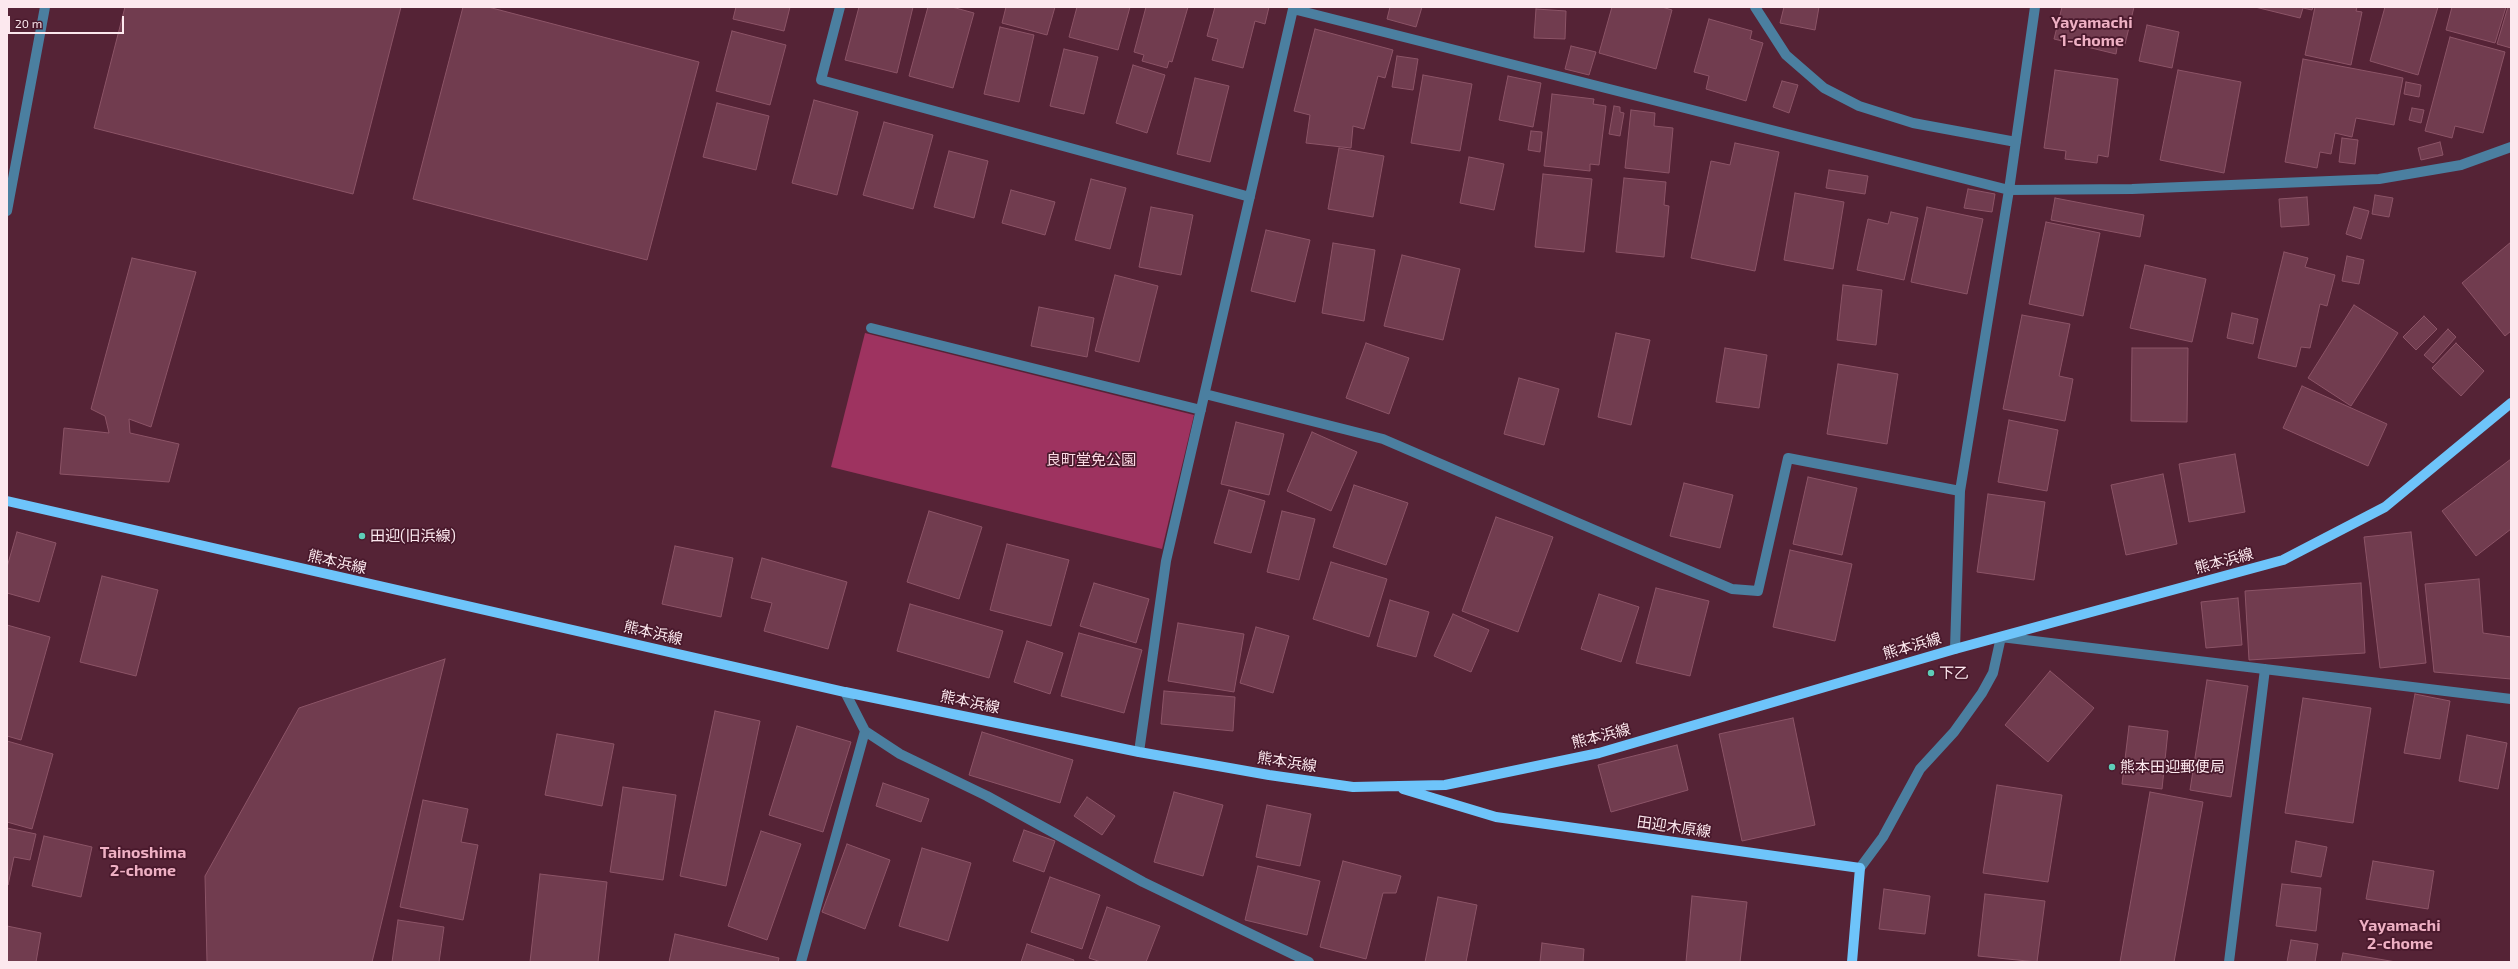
<!DOCTYPE html>
<meta charset="utf-8">
<style>
body{margin:0}
#map{position:relative;width:2518px;height:969px;overflow:hidden;background:#552336;font-family:"Exo 2",sans-serif}
canvas{display:block}
.frame{position:absolute;inset:0;border:8px solid #fce8ee;pointer-events:none}
.scale{position:absolute;left:8px;top:16px;width:116px;height:18px;box-sizing:border-box;border:2px solid #fce8ee;border-top:0;padding-left:5px;font-size:12px;line-height:14px;white-space:nowrap;color:#fce8ee;-webkit-text-stroke:3px #49192c;paint-order:stroke}
</style>
<div id="map">
<canvas width="2518" height="969"></canvas>
<div class="frame"></div>
<div class="scale">20 m</div>
</div>
<script>
const g = document.querySelector('canvas').getContext('2d');
g.lineJoin = 'round';
function fillPath(path, color) {
  g.fillStyle = color;
  g.fill(path, 'evenodd');
}
function shape(rows) {
  const path = new Path2D();
  for (const r of rows) {
    path.moveTo(r[0], r[1]);
    for (let i = 2; i < r.length; i += 2) path.lineTo(r[i], r[i + 1]);
  }
  return path;
}
function strokePath(path, color, width, dash) {
  g.strokeStyle = color;
  g.lineWidth = width;
  g.lineCap = dash ? 'butt' : 'round';
  g.setLineDash(dash || []);
  g.stroke(path);
}
function label(font, color, halo, rows, align = 'center') {
  g.font = font + ' "Exo 2","Noto Sans JP",sans-serif';
  g.lineWidth = 3.5;
  g.setLineDash([]);
  g.textBaseline = 'middle';
  g.strokeStyle = halo;
  g.fillStyle = color;
  for (const [text, x, y, turn = 0] of rows) {
    g.save();
    g.translate(x, y);
    g.rotate((+turn || 0) * Math.PI / 180);
    g.textAlign = isNaN(turn) ? turn : align;
    if (halo) g.strokeText(text, 0, 0);
    g.fillText(text, 0, 0);
    g.restore();
  }
}
fillPath(shape([
 [865,333,1194,415,1162,549,831,467]
]), '#9e3360');
const building = shape([
 [125,7,401,7,353,194,94,128,125,7],
 [463,7,488,7,699,62,647,260,413,199,463,7],
 [736,7,790,7,784,31,733,19,736,7],
 [859,7,913,7,897,73,845,60,859,7],
 [928,7,952,7,974,13,953,88,909,76,928,7],
 [1006,7,1055,7,1047,35,1002,23,1006,7],
 [1077,7,1130,7,1118,50,1069,37,1077,7],
 [1146,7,1188,7,1172,62,1169,61,1167,68,1142,61,1144,55,1134,52,1146,7],
 [1215,7,1269,7,1265,24,1255,21,1243,68,1212,60,1218,39,1207,36,1215,7],
 [1390,7,1422,7,1416,27,1387,19,1390,7],
 [1612,7,1662,7,1672,10,1656,69,1599,53,1612,7],
 [1784,7,1819,7,1815,30,1780,23,1784,7],
 [2062,7,2134,7,2125,44,2118,42,2116,54,2054,39,2062,7],
 [2255,7,2313,7,2312,10,2303,8,2300,18,2255,7],
 [2315,7,2357,7,2356,11,2362,12,2351,65,2305,55,2315,7],
 [2385,7,2438,7,2418,75,2370,61,2385,7],
 [2452,7,2506,7,2495,43,2446,30,2452,7],
 [2508,7,2511,7,2511,48,2497,44,2508,7],
 [1536,9,1566,11,1565,39,1534,38,1536,9],
 [1709,19,1752,31,1750,39,1763,43,1746,101,1706,89,1709,76,1694,72,1709,19],
 [2147,25,2179,32,2172,68,2139,61,2147,25],
 [1000,27,1034,35,1019,102,984,94,1000,27],
 [1315,29,1393,50,1385,78,1378,76,1364,129,1353,126,1351,148,1306,143,1310,115,1294,111,1315,29],
 [732,31,786,45,770,105,716,91,732,31],
 [2450,37,2505,52,2483,133,2455,126,2452,138,2425,131,2450,37],
 [1571,46,1596,52,1589,75,1565,69,1571,46],
 [1064,49,1098,57,1084,114,1050,106,1064,49],
 [1397,56,1418,59,1413,90,1392,87,1397,56],
 [2303,59,2403,78,2394,125,2356,118,2352,137,2335,133,2331,154,2320,152,2317,168,2285,162,2303,59],
 [1133,65,1165,75,1147,133,1116,123,1133,65],
 [2055,70,2118,79,2108,157,2098,155,2097,163,2065,159,2066,151,2044,148,2055,70],
 [2178,70,2241,82,2224,173,2160,160,2178,70],
 [1423,75,1472,84,1460,151,1411,143,1423,75],
 [1508,76,1541,83,1533,127,1499,120,1508,76],
 [1195,78,1229,86,1210,162,1177,154,1195,78],
 [1782,81,1798,85,1789,113,1773,107,1782,81],
 [2406,82,2421,85,2419,97,2404,94,2406,82],
 [1552,94,1594,99,1593,104,1606,106,1599,165,1590,164,1590,171,1544,166,1552,94],
 [814,100,858,112,837,195,792,183,814,100],
 [717,103,769,116,756,170,703,157,717,103],
 [1614,106,1620,107,1620,112,1624,113,1620,136,1609,134,1614,106],
 [2412,108,2424,110,2421,123,2409,120,2412,108],
 [1631,110,1655,113,1654,126,1673,128,1669,173,1625,168,1631,110],
 [884,122,933,135,913,209,863,195,884,122],
 [1531,131,1542,132,1540,152,1528,150,1531,131],
 [2342,138,2358,140,2355,164,2339,162,2342,138],
 [2440,142,2443,155,2421,160,2418,148,2440,142],
 [1735,143,1779,152,1755,271,1691,258,1711,161,1730,165,1735,143],
 [1339,148,1384,156,1373,217,1328,209,1339,148],
 [949,151,988,161,974,218,934,207,949,151],
 [1469,157,1504,164,1494,210,1460,203,1469,157],
 [1829,170,1868,176,1865,194,1826,188,1829,170],
 [1543,174,1592,179,1584,252,1535,247,1543,174],
 [1624,178,1666,182,1664,205,1669,206,1664,257,1616,252,1624,178],
 [1091,179,1126,188,1110,249,1075,240,1091,179],
 [1968,189,1995,194,1992,212,1964,208,1968,189],
 [1011,190,1055,202,1045,235,1002,223,1011,190],
 [1795,193,1844,202,1833,269,1784,260,1795,193],
 [2375,195,2393,198,2389,217,2372,214,2375,195],
 [2307,197,2309,225,2281,227,2279,199,2307,197],
 [2055,198,2144,215,2140,237,2051,220,2055,198],
 [1151,207,1193,215,1181,275,1139,267,1151,207],
 [1927,207,1983,219,1967,294,1911,282,1927,207],
 [2354,207,2369,211,2361,239,2346,234,2354,207],
 [1891,212,1918,218,1904,280,1857,270,1868,219,1888,224,1891,212],
 [2046,222,2100,233,2083,316,2029,304,2046,222],
 [1266,230,1310,240,1295,302,1251,291,1266,230],
 [2511,242,2511,331,2505,336,2462,283,2511,242],
 [1333,243,1375,250,1364,321,1322,313,1333,243],
 [2284,252,2308,258,2305,267,2335,275,2327,306,2320,304,2310,348,2301,347,2296,367,2258,358,2284,252],
 [1402,255,1460,269,1443,340,1384,326,1402,255],
 [2347,256,2364,260,2359,284,2342,281,2347,256],
 [132,258,196,272,151,427,129,419,130,433,179,444,169,482,60,474,64,428,109,433,105,416,91,409,132,258],
 [2145,265,2206,279,2192,342,2130,328,2145,265],
 [1115,275,1158,286,1139,362,1095,351,1115,275],
 [1843,285,1882,290,1876,345,1837,340,1843,285],
 [2354,305,2398,333,2351,406,2308,378,2354,305],
 [1039,307,1094,318,1087,357,1031,346,1039,307],
 [2232,313,2258,319,2253,344,2227,338,2232,313],
 [2022,315,2070,324,2059,376,2073,379,2065,421,2003,409,2022,315],
 [2424,316,2437,329,2416,350,2403,337,2424,316],
 [2448,329,2456,337,2433,363,2424,355,2448,329],
 [1616,333,1650,340,1631,425,1598,417,1616,333],
 [1366,343,1409,358,1389,414,1346,398,1366,343],
 [2456,343,2484,371,2461,396,2432,368,2456,343],
 [1725,348,1767,355,1759,408,1716,402,1725,348],
 [2132,348,2188,348,2187,422,2131,421,2132,348],
 [1838,364,1898,374,1887,444,1827,434,1838,364],
 [1519,378,1559,389,1544,445,1504,434,1519,378],
 [2302,386,2387,424,2368,466,2283,428,2302,386],
 [2009,420,2058,430,2047,491,1998,482,2009,420],
 [1236,422,1284,434,1269,495,1221,484,1236,422],
 [1312,432,1357,452,1331,511,1287,491,1312,432],
 [2235,454,2245,512,2189,522,2179,464,2235,454],
 [2511,459,2511,529,2476,556,2442,511,2511,459],
 [2163,474,2177,544,2126,555,2111,485,2163,474],
 [1808,477,1857,488,1842,555,1793,544,1808,477],
 [1684,483,1733,495,1720,548,1670,536,1684,483],
 [1354,485,1408,503,1386,565,1333,547,1354,485],
 [1229,490,1265,501,1251,553,1214,543,1229,490],
 [1988,494,2045,502,2034,580,1977,572,1988,494],
 [929,511,982,527,959,599,907,582,929,511],
 [1282,511,1315,519,1299,580,1267,572,1282,511],
 [1496,517,1553,537,1518,632,1462,611,1496,517],
 [17,532,56,543,39,602,7,593,7,567,17,532],
 [2411,532,2426,663,2380,668,2364,537,2411,532],
 [1007,544,1069,560,1051,626,990,610,1007,544],
 [675,546,733,558,721,617,662,604,675,546],
 [1790,550,1852,564,1835,641,1773,627,1790,550],
 [762,558,847,582,828,649,764,631,772,603,751,598,762,558],
 [1331,562,1387,579,1369,637,1313,619,1331,562],
 [102,576,158,590,136,676,80,662,102,576],
 [2479,579,2483,633,2511,637,2511,679,2434,672,2425,584,2479,579],
 [1094,583,1149,599,1136,643,1080,626,1094,583],
 [2361,583,2365,653,2249,660,2245,591,2361,583],
 [1656,588,1709,601,1690,676,1636,663,1656,588],
 [1599,594,1639,607,1621,662,1581,649,1599,594],
 [2238,598,2242,645,2206,648,2201,602,2238,598],
 [1390,600,1429,612,1416,657,1377,646,1390,600],
 [910,604,1003,631,989,678,897,651,910,604],
 [1453,614,1489,630,1471,672,1434,656,1453,614],
 [1178,623,1244,634,1234,692,1168,681,1178,623],
 [7,625,50,637,21,740,7,736,7,625],
 [1256,627,1289,636,1273,693,1240,683,1256,627],
 [1079,633,1142,650,1124,713,1061,696,1079,633],
 [1027,641,1063,653,1050,694,1014,682,1027,641],
 [445,659,372,962,207,962,205,876,299,708,445,659],
 [2050,671,2094,708,2048,762,2005,725,2050,671],
 [2207,680,2248,686,2231,797,2190,790,2207,680],
 [1164,691,1235,697,1233,731,1161,724,1164,691],
 [2415,694,2450,701,2440,759,2404,753,2415,694],
 [2303,698,2371,708,2353,823,2285,813,2303,698],
 [715,711,760,721,726,886,680,876,715,711],
 [1793,718,1815,825,1742,841,1719,734,1793,718],
 [797,726,851,742,823,832,769,815,797,726],
 [2129,726,2168,731,2162,789,2122,784,2129,726],
 [982,732,1073,760,1060,803,969,775,982,732],
 [557,734,614,744,602,806,545,795,557,734],
 [2467,735,2507,743,2498,789,2459,781,2467,735],
 [7,741,53,754,32,829,7,822,7,741],
 [1677,745,1688,790,1611,812,1598,765,1677,745],
 [883,783,929,799,921,822,876,806,883,783],
 [1997,785,2062,795,2048,882,1983,873,1997,785],
 [623,787,676,795,663,880,610,872,623,787],
 [1174,792,1223,805,1203,876,1154,862,1174,792],
 [2150,792,2203,802,2174,962,2120,962,2150,792],
 [1087,797,1115,816,1102,835,1074,816,1087,797],
 [423,800,468,809,461,842,478,845,463,920,400,907,423,800],
 [1267,805,1311,814,1300,866,1256,857,1267,805],
 [7,828,36,834,30,860,14,857,8,885,7,828],
 [1024,830,1055,841,1044,872,1013,861,1024,830],
 [761,831,801,844,767,940,728,926,761,831],
 [44,836,92,847,81,897,32,886,44,836],
 [2296,841,2327,847,2321,877,2291,872,2296,841],
 [847,844,890,860,865,929,822,912,847,844],
 [922,848,971,863,948,941,899,926,922,848],
 [1343,861,1401,876,1396,893,1383,893,1366,959,1320,947,1343,861],
 [2373,861,2434,871,2428,909,2366,899,2373,861],
 [1258,866,1320,881,1307,935,1245,920,1258,866],
 [540,874,607,882,598,962,530,962,540,874],
 [1050,877,1100,895,1082,949,1031,932,1050,877],
 [2282,884,2321,888,2316,931,2276,926,2282,884],
 [1884,889,1930,896,1925,934,1879,929,1884,889],
 [1985,894,2045,901,2037,962,1978,956,1985,894],
 [1692,896,1747,902,1740,962,1686,962,1692,896],
 [1438,897,1477,905,1466,962,1425,962,1438,897],
 [1107,907,1160,926,1146,962,1101,962,1089,958,1107,907],
 [398,920,444,927,439,962,392,962,398,920],
 [7,926,41,933,36,962,7,962,7,926],
 [675,934,779,958,778,962,669,962,675,934],
 [2291,940,2318,944,2315,962,2287,962,2291,940],
 [1542,943,1584,949,1583,962,1540,962,1542,943],
 [1027,944,1074,960,1073,962,1021,962,1027,944],
 [2343,953,2396,962,2341,962,2343,953]
]);
fillPath(building, '#713c4f');
strokePath(building, '#8c5467', 1);
strokePath(shape([
 [840,7,821,80,1250,197],
 [1755,7,1786,55,1824,88,1859,106,1913,123,2016,142],
 [7,211,45,7],
 [871,328,1201,410],
 [1205,394,1383,439,1732,589,1758,591,1788,458,1960,491],
 [1955,649,1960,491,2009,190,2035,7],
 [845,692,865,731,900,754,987,796,1143,882,1309,962],
 [1139,752,1166,561,1293,9,2009,190,2132,189,2379,179,2461,165,2511,147],
 [1860,868,1883,837,1920,769,1954,732,1982,693,1993,673,2001,637,2511,699],
 [801,962,865,731],
 [2229,962,2265,669]
]), '#4b7fa0', 10);
strokePath(shape([
 [7,501,845,692,1139,752,1269,775,1353,787,1445,785,1599,753,1955,649,2283,560,2385,507,2511,403],
 [1403,789,1496,817,1860,868,1852,962]
]), '#6ec4fa', 10);
for (const [x, y, r, color] of [
 [362,536,4,"#5eceb8"],
 [1931,673,4,"#5eceb8"],
 [2112,767,4,"#5eceb8"]
]) {
  const dot = new Path2D();
  dot.arc(x, y, r, 0, 2 * Math.PI);
  g.fillStyle = color;
  g.fill(dot);
  strokePath(dot, '#49192c', 1.5);
}
label('15px', '#fcdae4', '#49192c', [
 ["良町堂免公園",1091,460]
]);
label('15px', '#fce8ee', '#49192c', [
 ["田迎(旧浜線)",370,536],
 ["下乙",1939,673],
 ["熊本田迎郵便局",2120,767]
], 'left');
label('15px', '#fce8ee', '#49192c', [
 ["熊本浜線",2224,561,-15],
 ["熊本浜線",337,562,13],
 ["熊本浜線",653,633,13],
 ["熊本浜線",1912,646,-16],
 ["熊本浜線",970,702,12],
 ["熊本浜線",1601,736,-14],
 ["熊本浜線",1287,762,9],
 ["田迎木原線",1674,827,8]
]);
label('bold 16px', '#eeb0c3', '#49192c', [
 ["Yayamachi",2092,23],
 ["1-chome",2092,41],
 ["Tainoshima",143,853],
 ["2-chome",143,871],
 ["Yayamachi",2400,926],
 ["2-chome",2400,944]
]);
</script>
